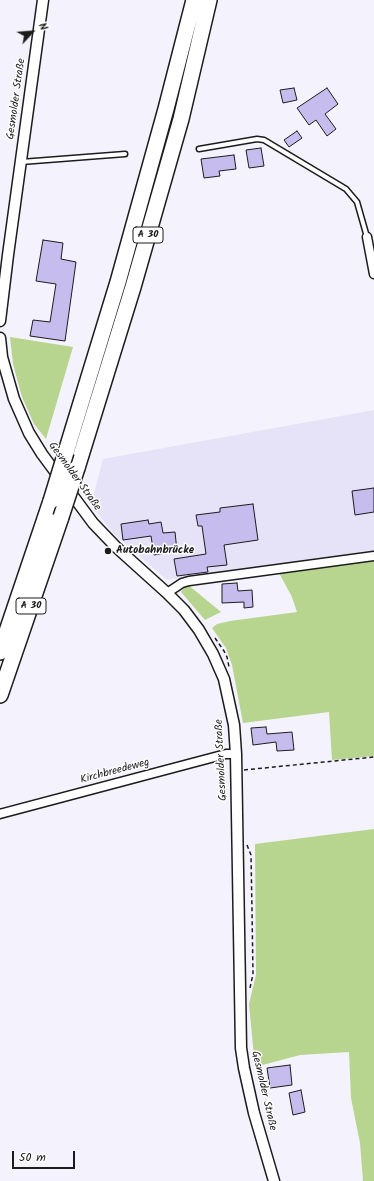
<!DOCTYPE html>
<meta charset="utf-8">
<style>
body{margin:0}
#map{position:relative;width:374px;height:1181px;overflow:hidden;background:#f4f2fc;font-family:Kalam,sans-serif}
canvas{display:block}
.north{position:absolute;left:12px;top:12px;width:40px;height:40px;-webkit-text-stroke:3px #fff;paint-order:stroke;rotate:64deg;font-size:11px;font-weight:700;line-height:16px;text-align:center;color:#1c1c1c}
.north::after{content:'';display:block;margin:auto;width:14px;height:18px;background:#1c1c1c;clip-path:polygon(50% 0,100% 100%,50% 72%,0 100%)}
.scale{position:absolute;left:12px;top:1151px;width:63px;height:18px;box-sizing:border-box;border:2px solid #1c1c1c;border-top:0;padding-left:5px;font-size:12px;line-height:14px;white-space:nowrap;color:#1c1c1c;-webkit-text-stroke:3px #fff;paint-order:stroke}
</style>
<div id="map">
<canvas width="374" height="1181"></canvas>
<div class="north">N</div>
<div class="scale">50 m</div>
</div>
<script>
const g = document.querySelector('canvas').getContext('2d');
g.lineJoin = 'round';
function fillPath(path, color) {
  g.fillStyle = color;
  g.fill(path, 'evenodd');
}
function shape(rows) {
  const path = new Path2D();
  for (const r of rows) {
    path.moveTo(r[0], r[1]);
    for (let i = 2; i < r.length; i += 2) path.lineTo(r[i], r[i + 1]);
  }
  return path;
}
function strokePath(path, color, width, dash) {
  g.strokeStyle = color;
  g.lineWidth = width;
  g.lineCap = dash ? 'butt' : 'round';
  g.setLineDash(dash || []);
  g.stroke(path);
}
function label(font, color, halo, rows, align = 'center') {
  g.font = font + ' Kalam,sans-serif';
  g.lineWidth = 3;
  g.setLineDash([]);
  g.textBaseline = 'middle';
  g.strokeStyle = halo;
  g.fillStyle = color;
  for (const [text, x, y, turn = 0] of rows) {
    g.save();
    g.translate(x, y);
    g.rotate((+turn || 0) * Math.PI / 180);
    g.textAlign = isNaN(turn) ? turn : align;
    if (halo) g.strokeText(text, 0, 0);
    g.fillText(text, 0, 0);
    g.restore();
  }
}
fillPath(shape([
 [374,410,374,552,184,577,167,580,114,534,91,505,103,459]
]), '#e6e2f8');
fillPath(shape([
 [10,337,73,347,46,439,34,424,22,397,13,364],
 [374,558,374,756,332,760,329,712,243,723,232,665,226,648,212,628,217,624,230,621,297,612,292,597,278,571],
 [187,584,221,612,205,620,181,592],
 [374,829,374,1181,363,1181,360,1143,351,1098,349,1052,300,1055,255,1067,249,1004,256,975,255,844]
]), '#b7d58e');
const building = shape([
 [294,88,297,100,283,103,280,90,294,88],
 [327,88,338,104,325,114,336,129,327,136,316,120,309,125,297,108,327,88],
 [297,131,302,138,289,147,284,140,297,131],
 [261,148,264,166,249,168,246,150,261,148],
 [234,155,236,169,219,171,220,176,204,178,201,159,234,155],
 [43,240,63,243,61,259,76,262,65,341,30,336,33,320,50,322,56,284,36,281,43,240],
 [374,488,374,512,355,515,352,491,374,488],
 [253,504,258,540,224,545,227,565,207,567,208,572,177,576,174,559,206,554,202,526,198,526,196,515,220,512,220,508,253,504],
 [148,520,149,524,161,522,163,533,175,532,177,551,154,555,151,536,123,540,121,524,148,520],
 [237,583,238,591,252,590,253,607,244,608,244,602,222,603,222,584,237,583],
 [266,727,267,734,292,732,294,750,277,751,276,742,253,745,251,728,266,727],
 [290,1065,292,1085,270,1088,267,1068,290,1065],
 [301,1090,305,1112,293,1115,289,1093,301,1090]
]);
fillPath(building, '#c7bcee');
strokePath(building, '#1c1c1c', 1);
const service = shape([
 [199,149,257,139,264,140,346,189,357,202,367,237],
 [21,162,125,154]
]);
const minor = shape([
 [367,237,374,274],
 [167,593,182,583,189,581,374,556],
 [0,814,226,754,236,754]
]);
const tertiary = shape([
 [0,321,8,255,43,0],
 [0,338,2,357,14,399,29,433,42,454,93,523,116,547,167,593,184,610,199,630,213,654,224,679,234,725,236,754,241,1048,244,1068,254,1113,274,1181]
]);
const motorway = shape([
 [66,452,118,282,166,109,194,0],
 [77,468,133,287,181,119,209,0],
 [0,652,51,501],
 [0,695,61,517]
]);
strokePath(service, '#1c1c1c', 7);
strokePath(minor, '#1c1c1c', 11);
strokePath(tertiary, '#1c1c1c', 13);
strokePath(motorway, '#1c1c1c', 18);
strokePath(shape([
 [215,638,224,651,227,657,229,667],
 [244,770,374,757],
 [247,845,251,855,252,910,253,974,250,988]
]), '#1c1c1c', 1.5, [4, 3]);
strokePath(service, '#fff', 4);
strokePath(minor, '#fff', 8);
strokePath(tertiary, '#fff', 10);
strokePath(motorway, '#fff', 15);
const motorwayBridge = shape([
 [51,501,66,452],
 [61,517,77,468]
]);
strokePath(motorwayBridge, '#1c1c1c', 18, []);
strokePath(motorwayBridge, '#fff', 15);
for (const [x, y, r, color] of [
 [108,551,4,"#1c1c1c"]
]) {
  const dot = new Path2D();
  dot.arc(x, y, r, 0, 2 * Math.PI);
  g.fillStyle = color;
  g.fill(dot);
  strokePath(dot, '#fff', 1.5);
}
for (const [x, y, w] of [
 [148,235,30],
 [31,606,30]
]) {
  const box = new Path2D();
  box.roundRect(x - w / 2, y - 8, w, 16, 3);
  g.fillStyle = '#fff';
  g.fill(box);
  strokePath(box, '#1c1c1c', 1);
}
label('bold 10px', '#1c1c1c', null, [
 ["A 30",148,235],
 ["A 30",31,606]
]);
label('11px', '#1c1c1c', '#fff', [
 ["Gesmolder Straße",17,99,-82],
 ["Gesmolder Straße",74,477,54],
 ["Gesmolder Straße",222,760,-93],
 ["Kirchbreedeweg",115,772,-15],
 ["Gesmolder Straße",263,1091,77]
]);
label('bold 11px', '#1c1c1c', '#fff', [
 ["Autobahnbrücke",116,551]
], 'left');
</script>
